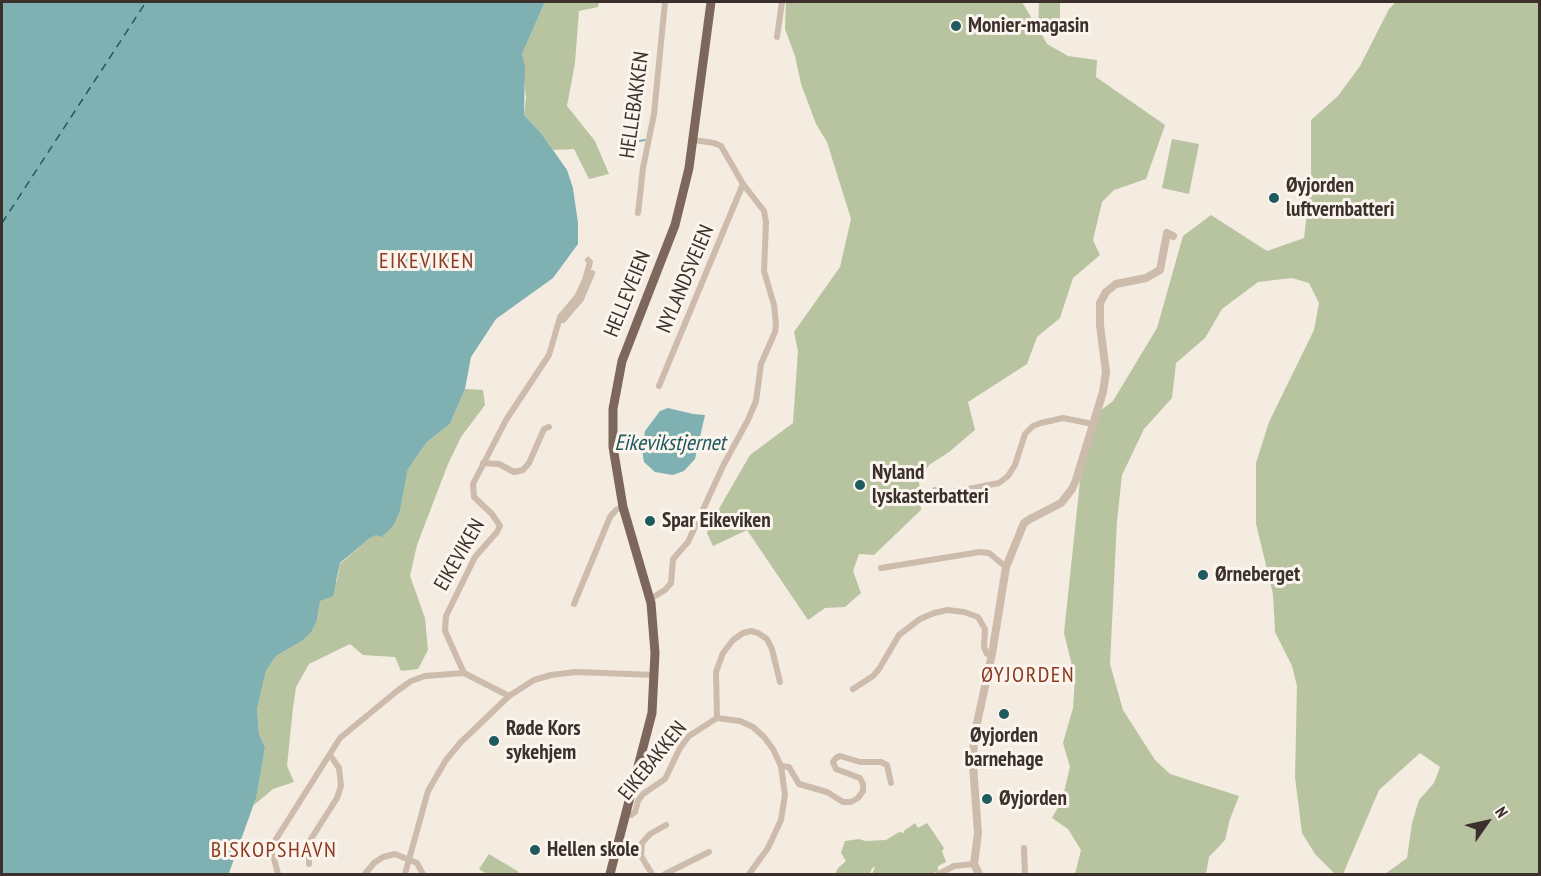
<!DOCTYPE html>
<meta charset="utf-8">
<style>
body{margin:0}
#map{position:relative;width:1541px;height:876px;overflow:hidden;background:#f4ebe1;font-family:"PT Sans Narrow",sans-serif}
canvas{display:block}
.frame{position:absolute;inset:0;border:3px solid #3b302b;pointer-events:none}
.north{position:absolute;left:1457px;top:792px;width:60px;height:60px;-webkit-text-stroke:4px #fbf5ee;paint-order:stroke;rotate:56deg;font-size:16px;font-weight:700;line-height:24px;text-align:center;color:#3b302b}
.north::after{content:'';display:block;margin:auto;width:21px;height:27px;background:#3b302b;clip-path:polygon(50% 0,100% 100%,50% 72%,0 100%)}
</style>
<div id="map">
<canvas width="1541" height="876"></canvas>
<div class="frame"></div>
<div class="north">N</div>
</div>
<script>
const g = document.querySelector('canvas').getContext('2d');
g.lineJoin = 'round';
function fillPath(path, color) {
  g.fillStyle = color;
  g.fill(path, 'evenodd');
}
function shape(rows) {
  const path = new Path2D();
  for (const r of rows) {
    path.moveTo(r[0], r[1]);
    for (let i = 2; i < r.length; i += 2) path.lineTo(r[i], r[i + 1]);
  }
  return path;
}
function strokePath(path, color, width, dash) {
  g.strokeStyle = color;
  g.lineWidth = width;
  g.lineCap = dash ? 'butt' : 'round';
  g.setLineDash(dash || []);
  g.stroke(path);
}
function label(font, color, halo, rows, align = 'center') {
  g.font = font + ' "PT Sans Narrow",sans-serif';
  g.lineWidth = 6;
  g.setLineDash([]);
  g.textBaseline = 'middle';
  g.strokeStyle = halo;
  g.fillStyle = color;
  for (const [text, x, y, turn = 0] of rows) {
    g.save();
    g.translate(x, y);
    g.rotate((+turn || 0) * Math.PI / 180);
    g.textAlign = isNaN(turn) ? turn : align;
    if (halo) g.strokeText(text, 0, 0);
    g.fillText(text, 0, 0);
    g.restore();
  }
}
fillPath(shape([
 [545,2,599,2,598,7,579,11,575,63,567,106,595,141,609,174,589,179,574,149,553,150,541,133,524,115,526,98,522,54],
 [786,2,1022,2,1038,29,1039,2,1060,2,1060,29,1039,29,1047,44,1068,56,1097,60,1096,77,1165,125,1146,179,1114,190,1102,202,1093,240,1100,255,1073,278,1060,318,1037,337,1027,364,968,402,975,430,949,452,929,465,919,481,921,510,874,555,859,554,853,571,861,593,845,607,825,608,808,620,747,530,713,546,707,533,713,519,750,455,793,423,798,351,794,332,840,267,851,219,827,142,816,124,801,84,795,56,785,29],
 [1396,2,1539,2,1539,874,1385,874,1407,858,1412,823,1419,800,1434,783,1440,767,1420,753,1379,790,1343,874,1335,874,1315,854,1302,833,1295,777,1297,686,1292,666,1275,632,1273,594,1256,524,1256,463,1269,422,1314,330,1319,303,1309,283,1292,278,1258,282,1222,309,1205,338,1176,363,1172,398,1144,429,1122,475,1117,521,1110,664,1123,710,1155,760,1170,774,1239,796,1230,819,1225,840,1209,857,1206,874,1075,874,1081,850,1068,829,1052,818,1062,800,1070,767,1063,743,1073,708,1075,678,1064,633,1080,481,1100,411,1113,401,1157,328,1183,236,1211,215,1267,251,1304,238,1311,179,1311,120,1338,96,1360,66,1389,9],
 [1172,139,1199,144,1189,194,1162,188],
 [465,389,483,390,485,405,461,437,448,464,417,545,410,576,425,618,428,650,418,669,401,671,395,657,363,655,350,644,309,664,296,687,293,708,287,766,294,782,273,789,254,805,265,747,259,734,257,709,266,671,276,656,302,641,317,620,320,601,337,581,340,564,370,538,394,525,400,511,408,469,427,442,450,424],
 [915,823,918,828,927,823,944,848,942,851,946,862,938,866,938,871,932,874,872,874,875,867,872,868,870,874,835,874,838,868,846,861,841,853,845,841,859,839,865,841,886,840,899,832,904,833,904,831],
 [489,854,519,872,517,874,487,874,479,869]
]), '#b8c4a0');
fillPath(shape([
 [2,2,545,2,522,54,525,66,524,115,541,133,567,170,573,188,578,223,578,244,553,278,496,319,471,357,465,389,450,424,427,442,408,469,400,511,394,525,382,537,376,535,370,538,340,563,333,596,320,601,317,620,311,632,302,641,276,656,266,671,257,709,259,734,265,747,256,798,229,873,227,874,2,874],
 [668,408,693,414,705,415,695,459,684,471,673,475,655,472,644,462,642,450,645,431,660,411]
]), '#7fb0b2');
strokePath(shape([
 [621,144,645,140]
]), '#7fb0b2', 2);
strokePath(shape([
 [2,223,146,2]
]), '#1f5a5e', 1.5, [8, 6]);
strokePath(shape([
 [777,37,782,2],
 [638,213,643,168,654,114,665,2],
 [563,320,581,299,592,273],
 [659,386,743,184],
 [483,463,499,464,514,472,523,470,529,463,544,429,549,427],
 [935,490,948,493,999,483,1008,476,1015,465,1025,434,1033,426,1041,423,1063,418,1093,424],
 [881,568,980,552,989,553,1006,567],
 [650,599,665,590,671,583,673,559,688,542,724,464,748,420,756,401,761,364,775,332,776,323,774,305,764,271,766,222,764,211,743,184,721,146,714,143,694,140],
 [574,604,610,517,616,510,623,507],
 [464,673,445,631,446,616,475,557,497,532,500,526,492,514,474,497,473,484,506,420,549,355,560,317,577,297,585,280,590,262,588,260],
 [853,689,873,676,879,669,899,635,920,619,934,613,947,610,964,612,978,617,985,629,984,647,987,654,992,654],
 [717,718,740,721,753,727,764,737,773,749,781,766,785,795,781,820,768,848,749,874],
 [781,766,789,767,799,784,827,792,843,802,851,802,858,798,863,791,863,784,860,778,836,769,833,762,836,758,840,756,860,762,881,762,887,765,891,783],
 [627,815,631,815,635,812,638,801,643,794,665,779,680,748,689,736,717,718,716,672,723,653,733,640,743,633,751,631,758,633,767,639,772,649,780,682],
 [1024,848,1025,874],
 [309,864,309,842,337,798,341,786,339,768,330,755],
 [278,874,271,847,340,738,397,691,411,681,425,676,464,673,509,696],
 [365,874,374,863,383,857,395,854,417,863,423,874],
 [405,874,428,791,446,760,460,743,509,696,534,680,551,675,576,672,655,675],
 [652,874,641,856,642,843,650,834,666,825],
 [665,874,709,852],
 [939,874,954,866,974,864]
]), '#cdbbac', 6);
strokePath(shape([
 [979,874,974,864,978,833,973,765,974,737,992,654,1006,567,1024,523,1030,519,1061,503,1072,489,1076,480,1103,392,1106,372,1100,325,1100,303,1106,292,1116,284,1146,278,1160,270,1167,233,1173,236]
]), '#cdbbac', 8);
strokePath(shape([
 [610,874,652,713,655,653,651,603,623,507,613,447,613,409,622,361,675,225,689,168,711,2]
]), '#7d675c', 9);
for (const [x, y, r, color] of [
 [956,26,6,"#1f5a5e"],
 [1274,198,6,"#1f5a5e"],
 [860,485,6,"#1f5a5e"],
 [650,521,6,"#1f5a5e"],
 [1203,575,6,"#1f5a5e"],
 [1004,714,6,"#1f5a5e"],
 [494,741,6,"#1f5a5e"],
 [987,799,6,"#1f5a5e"],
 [535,850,6,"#1f5a5e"]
]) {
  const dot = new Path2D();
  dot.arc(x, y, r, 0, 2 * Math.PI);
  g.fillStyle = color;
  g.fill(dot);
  strokePath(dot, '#fbf5ee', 2);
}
label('bold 21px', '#3b302b', '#fbf5ee', [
 ["Monier-magasin",968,26],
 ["Øyjorden",1286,186],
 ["luftvernbatteri",1286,210],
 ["Nyland",872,473],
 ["lyskasterbatteri",872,497],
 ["Spar Eikeviken",662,521],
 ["Ørneberget",1215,575],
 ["Røde Kors",506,729],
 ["sykehjem",506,753],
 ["Øyjorden",1004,736,"center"],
 ["barnehage",1004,760,"center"],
 ["Øyjorden",999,799],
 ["Hellen skole",547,850]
], 'left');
label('21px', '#3b302b', '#fbf5ee', [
 ["HELLEBAKKEN",635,105,-82],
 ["NYLANDSVEIEN",686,279,-67],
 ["HELLEVEIEN",628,294,-68],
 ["EIKEVIKEN",460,555,-60],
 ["EIKEBAKKEN",653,761,-51]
]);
g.letterSpacing = '1.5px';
label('22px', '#8c3b22', '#fbf5ee', [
 ["EIKEVIKEN",427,262],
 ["ØYJORDEN",1028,676],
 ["BISKOPSHAVN",274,851]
]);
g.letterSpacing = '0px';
label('italic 22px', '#1f5a5e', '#fbf5ee', [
 ["Eikevikstjernet",670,444]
]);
</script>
